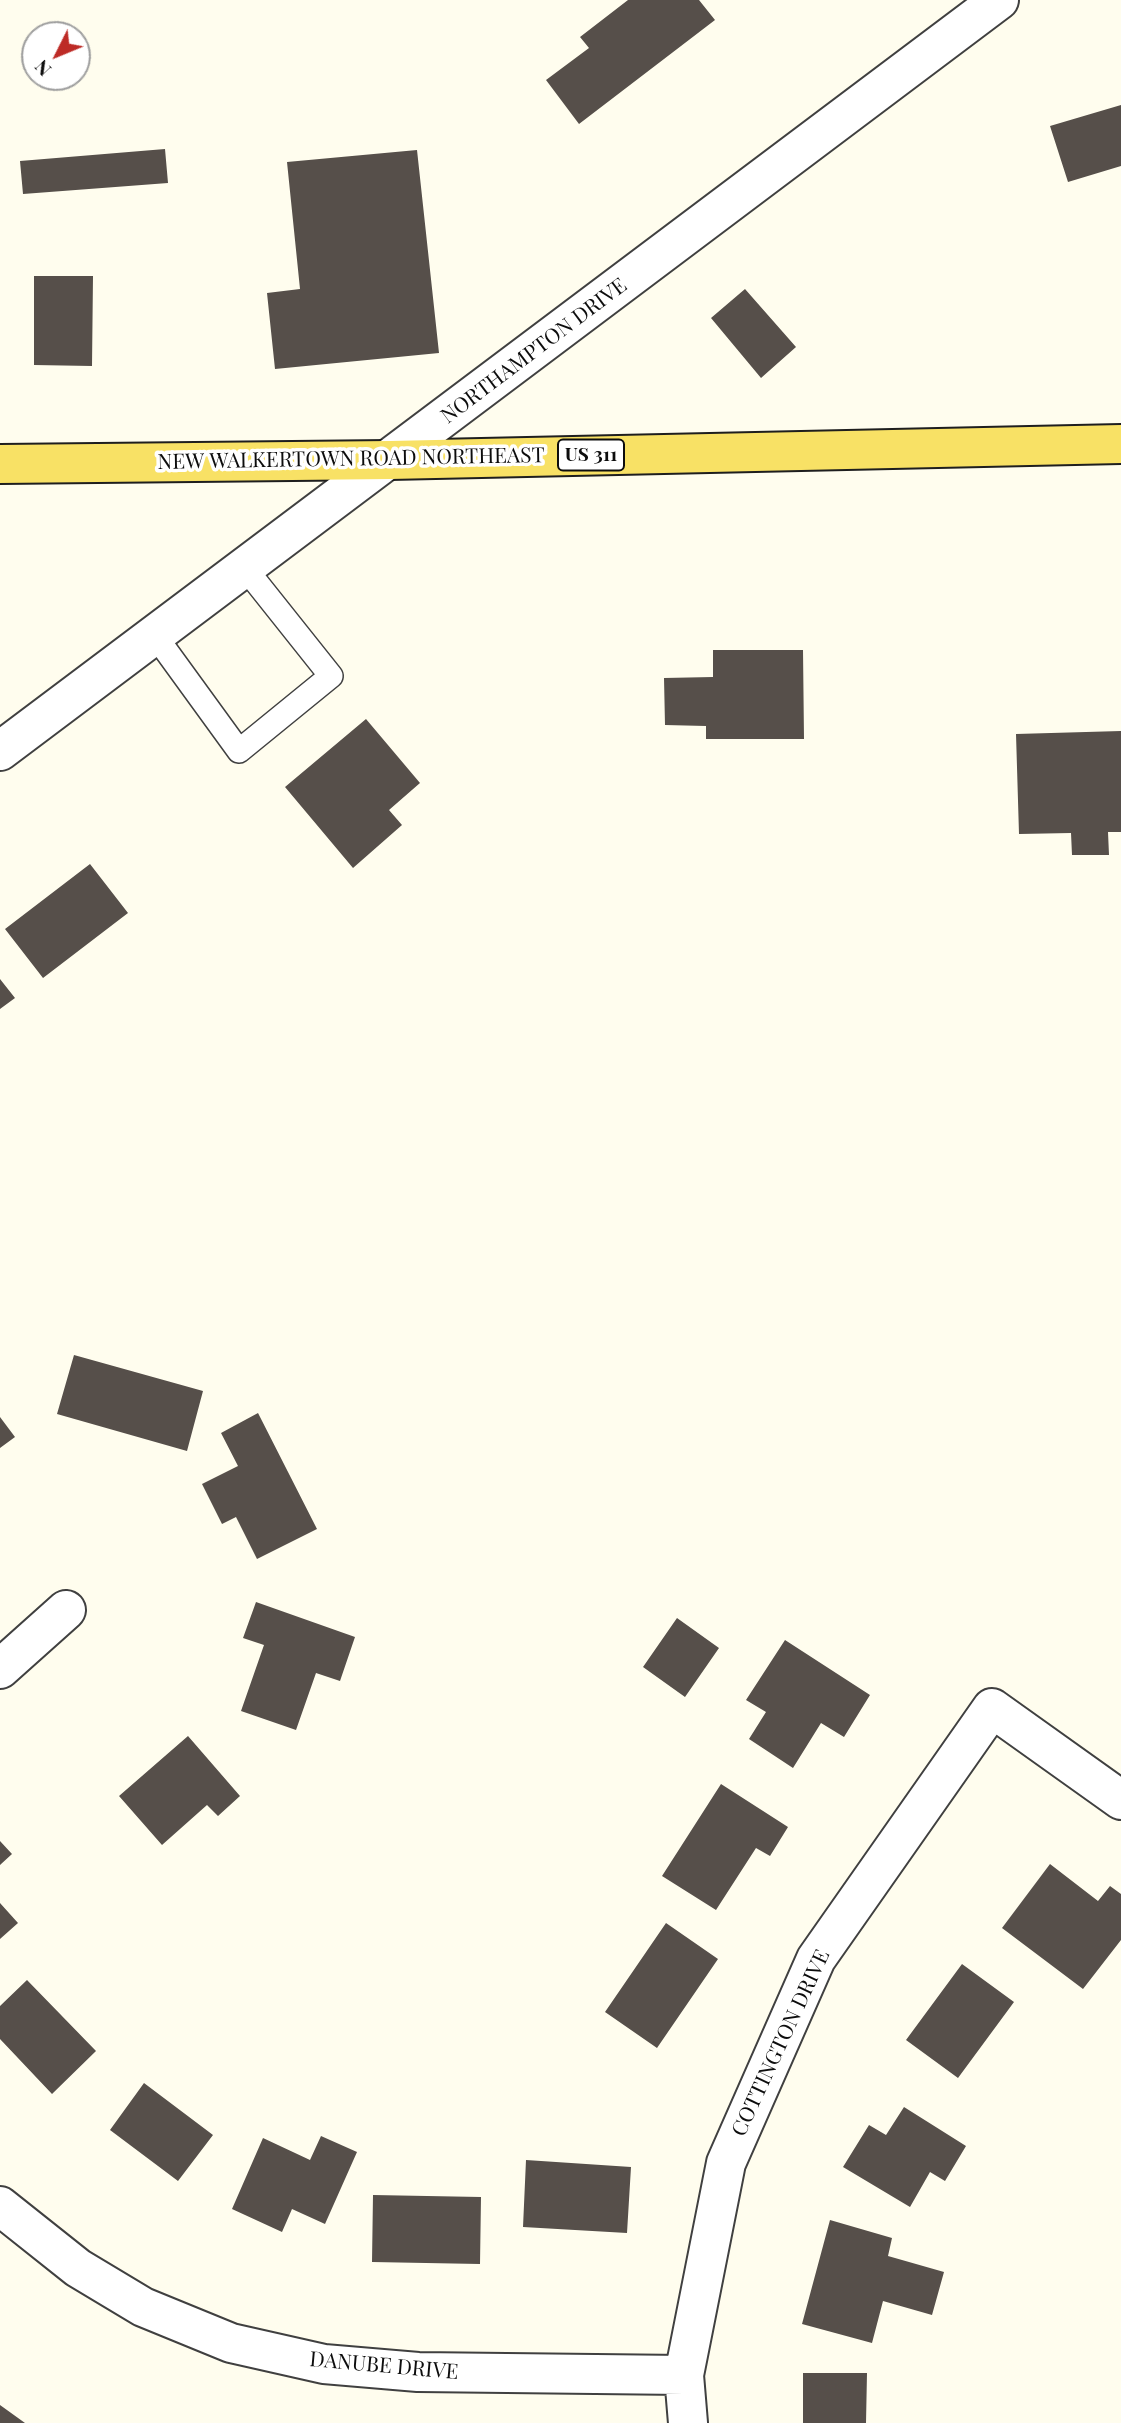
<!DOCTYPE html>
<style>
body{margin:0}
#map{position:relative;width:1121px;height:2423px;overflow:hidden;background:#fffdee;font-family:"Playfair Display",serif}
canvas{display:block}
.north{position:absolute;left:21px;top:21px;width:70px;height:70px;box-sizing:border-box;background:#fff;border:2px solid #9e9e9e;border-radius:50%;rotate:227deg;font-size:19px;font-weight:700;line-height:28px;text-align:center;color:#0d0d0d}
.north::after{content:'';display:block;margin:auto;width:24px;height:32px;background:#bd2b26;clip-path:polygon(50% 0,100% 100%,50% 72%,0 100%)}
</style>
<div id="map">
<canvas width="1121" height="2423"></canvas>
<div class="north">N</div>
</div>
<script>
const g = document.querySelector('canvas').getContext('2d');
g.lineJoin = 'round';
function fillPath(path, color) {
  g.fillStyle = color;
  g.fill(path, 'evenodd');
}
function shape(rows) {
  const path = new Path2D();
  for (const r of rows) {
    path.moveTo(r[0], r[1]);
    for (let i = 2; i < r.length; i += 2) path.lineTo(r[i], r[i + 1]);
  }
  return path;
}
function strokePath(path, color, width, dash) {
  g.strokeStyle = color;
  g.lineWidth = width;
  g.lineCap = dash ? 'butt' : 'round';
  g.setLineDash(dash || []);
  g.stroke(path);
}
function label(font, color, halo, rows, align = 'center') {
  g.font = font + ' "Playfair Display",serif';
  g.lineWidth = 7;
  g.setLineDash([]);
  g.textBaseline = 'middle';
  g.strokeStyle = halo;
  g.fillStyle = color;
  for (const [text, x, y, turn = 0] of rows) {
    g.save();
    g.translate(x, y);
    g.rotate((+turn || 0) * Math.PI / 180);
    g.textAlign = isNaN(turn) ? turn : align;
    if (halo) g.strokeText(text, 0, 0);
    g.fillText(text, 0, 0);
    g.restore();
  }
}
fillPath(shape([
 [628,0,699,0,715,20,579,124,546,80,589,48,580,37],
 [1121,105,1121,166,1068,182,1050,126],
 [165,149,168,183,23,194,20,161],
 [417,150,439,353,275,369,267,293,300,289,287,162],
 [34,276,93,276,92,366,34,365],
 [745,289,796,347,761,378,711,318],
 [713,650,803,650,804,739,706,739,706,726,665,725,664,678,713,677],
 [366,719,420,783,389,810,402,825,353,868,285,787],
 [1121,731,1121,832,1108,832,1109,855,1072,855,1071,833,1019,834,1016,734],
 [90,864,128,913,43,978,5,929],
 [0,979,15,998,0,1009],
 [74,1355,203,1391,187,1451,57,1414],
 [258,1413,317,1529,257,1559,236,1517,222,1524,202,1484,238,1466,221,1433],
 [0,1417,15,1437,0,1448],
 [256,1602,355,1637,340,1681,316,1673,296,1730,241,1711,264,1645,243,1638],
 [677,1618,719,1648,685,1697,643,1667],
 [785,1640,870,1695,844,1737,821,1723,793,1768,749,1739,766,1712,746,1700],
 [188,1736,240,1796,218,1816,207,1805,162,1845,119,1796],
 [721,1784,788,1827,770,1856,756,1848,716,1910,662,1876],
 [0,1841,12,1854,0,1865],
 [1050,1864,1098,1901,1110,1886,1121,1894,1121,1940,1083,1989,1002,1928],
 [0,1903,18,1923,0,1939],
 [666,1923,718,1959,657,2048,605,2012],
 [962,1964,1014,2002,958,2078,906,2040],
 [27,1980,96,2051,52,2094,0,2039,0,2006],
 [144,2083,213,2135,178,2181,110,2130],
 [904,2107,966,2146,945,2181,930,2172,910,2207,843,2167,869,2125,886,2135],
 [321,2136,357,2152,325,2224,292,2209,282,2232,232,2209,263,2138,310,2160],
 [526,2160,631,2167,627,2233,523,2227],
 [373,2195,481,2197,480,2264,372,2262],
 [830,2220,892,2238,888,2256,944,2272,932,2315,883,2301,872,2343,802,2324],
 [803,2373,867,2373,866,2423,803,2423],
 [0,2405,25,2423,0,2423]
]), '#564f4a');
const service = shape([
 [154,634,239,751,331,676,245,568]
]);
const minor = shape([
 [0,1669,66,1610],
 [0,2206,78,2268,143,2307,231,2343,324,2364,418,2372,684,2375],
 [688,2423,684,2375,726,2163,816,1959,992,1708,1121,1800]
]);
const tertiary = shape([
 [0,751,999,0]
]);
const primary = shape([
 [0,464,390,460,1121,444]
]);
strokePath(service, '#404040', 26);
strokePath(minor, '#404040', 42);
strokePath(tertiary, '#404040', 42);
strokePath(primary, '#1e1e1e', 42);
strokePath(service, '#fff', 23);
strokePath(minor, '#fff', 38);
strokePath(tertiary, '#fff', 38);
strokePath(primary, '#f8e165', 38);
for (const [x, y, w] of [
 [591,455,66]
]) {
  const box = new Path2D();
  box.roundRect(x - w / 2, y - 15.5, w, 31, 5);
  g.fillStyle = '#fff';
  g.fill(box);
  strokePath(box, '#0d0d0d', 2);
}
label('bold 19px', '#0d0d0d', null, [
 ["US 311",591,455]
]);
label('21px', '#0d0d0d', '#fff', [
 ["NORTHAMPTON DRIVE",534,351,-37],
 ["NEW WALKERTOWN ROAD NORTHEAST",351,459,-1],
 ["COTTINGTON DRIVE",781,2043,-65],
 ["DANUBE DRIVE",384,2366,5]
]);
</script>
